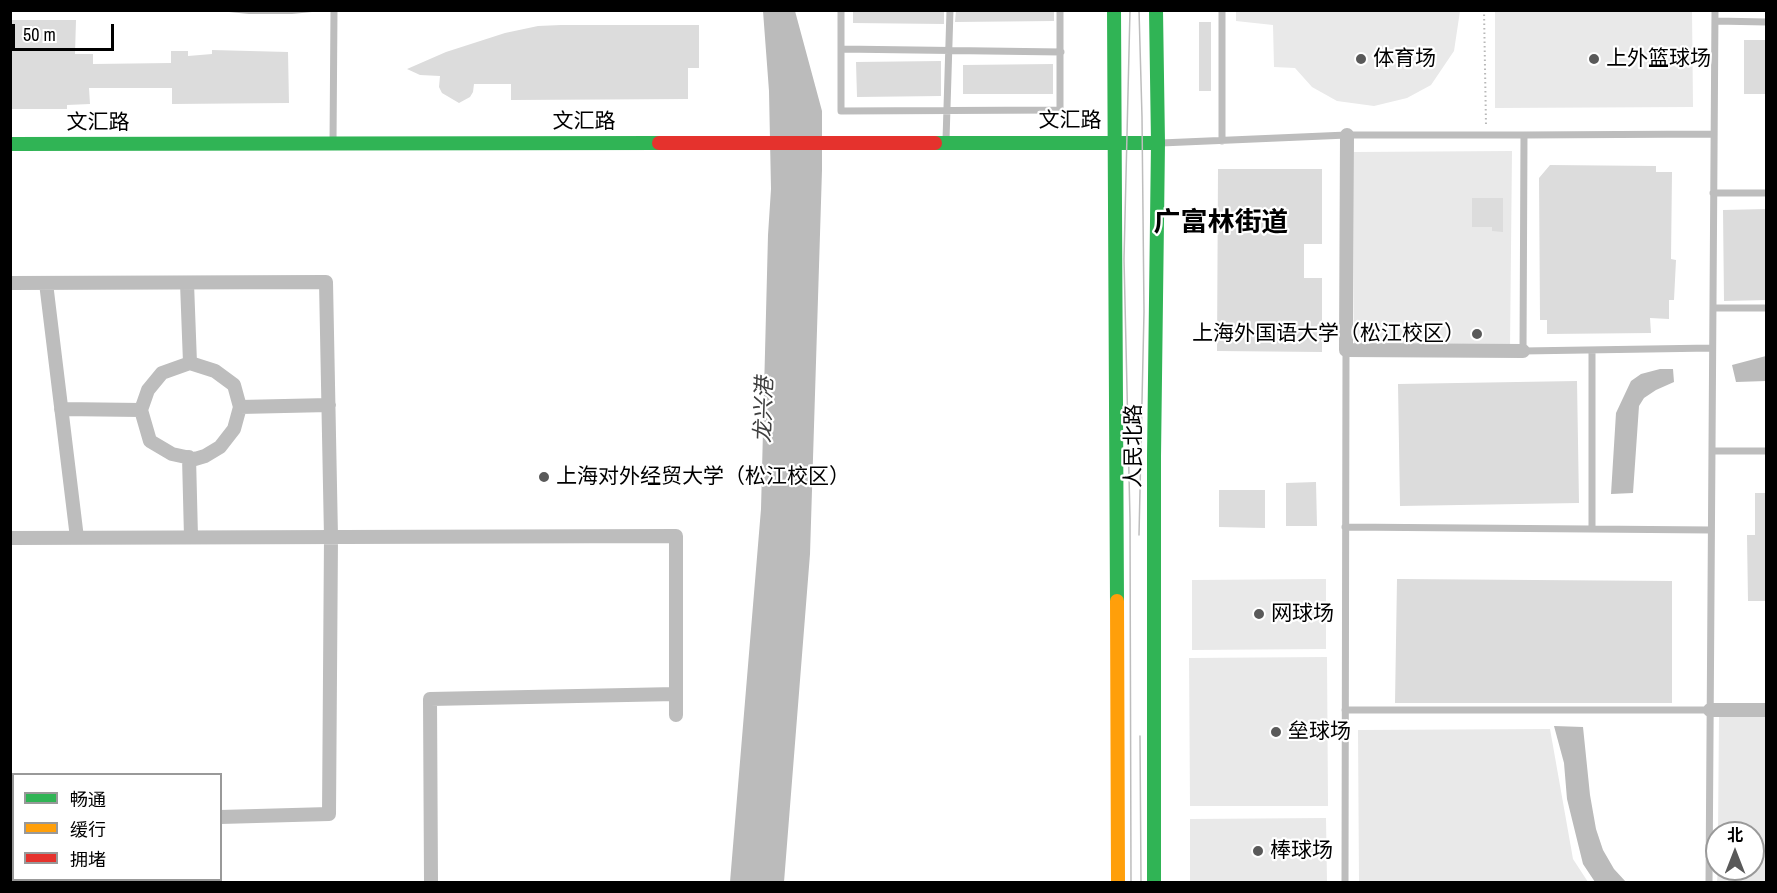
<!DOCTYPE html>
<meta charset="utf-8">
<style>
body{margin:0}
#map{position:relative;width:1777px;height:893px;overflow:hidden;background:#fff;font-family:"Archivo Narrow","Noto Sans SC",sans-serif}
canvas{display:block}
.frame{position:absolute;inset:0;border:12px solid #000;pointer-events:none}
.legend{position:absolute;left:12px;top:773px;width:210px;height:108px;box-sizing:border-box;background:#fff;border:2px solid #999;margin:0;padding:8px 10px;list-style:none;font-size:18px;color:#000}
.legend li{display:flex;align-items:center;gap:12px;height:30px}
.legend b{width:30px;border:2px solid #999}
.north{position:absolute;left:1705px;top:821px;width:60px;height:60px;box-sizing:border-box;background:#fff;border:2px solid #999;border-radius:50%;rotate:0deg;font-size:16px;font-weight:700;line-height:24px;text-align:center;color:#000}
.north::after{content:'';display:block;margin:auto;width:21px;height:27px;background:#595959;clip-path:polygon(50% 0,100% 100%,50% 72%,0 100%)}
.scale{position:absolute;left:12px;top:24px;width:102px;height:27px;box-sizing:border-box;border:3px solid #000;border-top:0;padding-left:8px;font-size:18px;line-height:21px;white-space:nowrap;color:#000;-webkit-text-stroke:4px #fff;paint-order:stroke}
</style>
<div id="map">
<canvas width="1777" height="893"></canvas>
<div class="frame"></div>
<ul class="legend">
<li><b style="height:8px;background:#30b455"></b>畅通</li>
<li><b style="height:8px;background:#ff9f0a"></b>缓行</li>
<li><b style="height:8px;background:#e5322d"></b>拥堵</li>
</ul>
<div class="north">北</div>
<div class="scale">50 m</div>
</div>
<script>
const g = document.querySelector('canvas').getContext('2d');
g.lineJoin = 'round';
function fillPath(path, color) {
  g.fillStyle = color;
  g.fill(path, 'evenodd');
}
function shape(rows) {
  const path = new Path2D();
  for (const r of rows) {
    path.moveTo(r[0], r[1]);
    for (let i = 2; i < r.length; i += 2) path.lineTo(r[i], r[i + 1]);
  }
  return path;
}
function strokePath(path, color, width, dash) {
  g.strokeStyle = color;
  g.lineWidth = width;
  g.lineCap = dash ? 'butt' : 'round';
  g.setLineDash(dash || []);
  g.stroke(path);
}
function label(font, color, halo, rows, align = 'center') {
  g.font = font + ' "Archivo Narrow","Noto Sans SC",sans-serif';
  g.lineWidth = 4.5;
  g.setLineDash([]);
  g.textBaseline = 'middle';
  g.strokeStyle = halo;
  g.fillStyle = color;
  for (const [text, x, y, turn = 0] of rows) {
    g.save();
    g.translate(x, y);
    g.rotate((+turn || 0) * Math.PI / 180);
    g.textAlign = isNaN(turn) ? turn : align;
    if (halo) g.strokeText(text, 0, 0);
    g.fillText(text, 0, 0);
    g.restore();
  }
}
fillPath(shape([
 [1236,11,1236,10,1460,11,1454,51,1431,85,1407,98,1374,106,1337,101,1312,87,1295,68,1274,67,1273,25,1236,21],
 [1495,11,1692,11,1693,107,1495,108],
 [1512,151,1510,348,1354,347,1354,152],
 [1326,579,1326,649,1192,650,1192,580],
 [1327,657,1328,806,1190,806,1189,658],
 [1719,716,1766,716,1766,882,1717,882,1718,869,1753,869,1753,833,1718,833],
 [1550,729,1573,859,1588,882,1359,882,1358,730],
 [1326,818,1327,882,1190,882,1190,819]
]), '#e9e9e9');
fillPath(shape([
 [219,11,322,11,292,14,249,14],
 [763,11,795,11,822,111,822,170,810,554,784,882,730,882,761,509,768,235,771,189,769,91],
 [1766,356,1766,381,1736,382,1732,365],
 [1660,369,1673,369,1674,382,1656,390,1644,398,1639,406,1633,493,1611,494,1616,413,1631,381,1641,374],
 [1554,726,1583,727,1590,795,1596,829,1603,850,1614,869,1626,882,1595,882,1583,864,1567,799,1564,763]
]), '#bbb');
fillPath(shape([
 [853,10,944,10,944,24,853,23],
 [956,10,1054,10,1054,21,955,22],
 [10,20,76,20,75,54,93,54,93,64,171,63,171,51,188,51,188,56,212,54,212,50,288,52,289,103,172,104,172,88,89,88,90,104,67,105,67,109,10,109],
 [1199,22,1211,22,1211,91,1199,91],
 [561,25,699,25,699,68,688,68,688,99,511,100,511,84,474,84,473,92,470,97,459,103,442,93,439,87,440,76,420,75,407,69,446,52,505,33,538,26],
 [1744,40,1767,40,1767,94,1744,94],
 [941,61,941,96,857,97,856,62],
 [1053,64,1053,94,963,94,963,65],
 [1550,165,1656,166,1656,172,1672,172,1671,259,1676,260,1674,300,1669,300,1669,319,1650,318,1651,333,1547,334,1547,320,1540,320,1539,178],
 [1218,169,1322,169,1322,244,1304,244,1304,278,1322,278,1322,352,1217,351],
 [1472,198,1503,198,1503,232,1492,231,1492,227,1472,227],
 [1767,209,1767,300,1724,301,1723,210],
 [1577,381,1579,503,1400,506,1398,384],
 [1316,482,1317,526,1286,526,1286,483],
 [1219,490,1265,490,1265,528,1219,527],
 [1755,493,1767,493,1767,601,1748,601,1747,535,1755,535],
 [1397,579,1672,581,1672,703,1395,703]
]), '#dcdcdc');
strokePath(shape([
 [1484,10,1486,125]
]), '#b8b8b8', 2, [1.5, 3]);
strokePath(shape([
 [841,10,841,111,1060,110,1060,10],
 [1222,10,1222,141],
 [1716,21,1766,22],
 [841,49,1061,52],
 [1524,135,1714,134],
 [946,140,950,10],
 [333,143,334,10],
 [1161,143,1347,135,1524,135,1523,351,1712,348],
 [1713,193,1766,193],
 [1713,308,1766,308],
 [1712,451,1766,451],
 [1345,527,1711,530],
 [1592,529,1592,350],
 [1345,710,1710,710],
 [1345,882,1346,350],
 [1709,882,1715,10]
]), '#bdbdbd', 7);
strokePath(shape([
 [1347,135,1346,350,1523,351],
 [10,283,326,282,331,537,329,814,220,817],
 [46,283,77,538],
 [187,283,190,363],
 [240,407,329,405],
 [61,409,141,410,148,390,162,373,190,363,215,371,234,385,240,407,234,429,220,447,205,456,195,459,172,454,150,441,141,410],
 [189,457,191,537],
 [10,538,676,536,676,715],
 [1710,710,1766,710],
 [10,808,14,810],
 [192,882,192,880],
 [431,882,430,699,676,694]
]), '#bdbdbd', 14);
strokePath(shape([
 [1114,10,1117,601],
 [935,143,1158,143],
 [10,144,659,143],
 [1154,882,1154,456,1158,143,1156,10]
]), '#30b455', 14);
strokePath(shape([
 [1117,601,1118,882]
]), '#ff9f0a', 14);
strokePath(shape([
 [659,143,935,143]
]), '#e5322d', 14);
strokePath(shape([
 [1130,10,1124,259,1130,519,1131,882],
 [1139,10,1142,117,1144,312,1139,535],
 [1140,736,1141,882]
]), '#bdbdbd', 1.5);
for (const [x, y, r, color] of [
 [1361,59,6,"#595959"],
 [1594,59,6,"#595959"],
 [1477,334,6,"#595959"],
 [544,477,6,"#595959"],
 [1259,614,6,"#595959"],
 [1276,732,6,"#595959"],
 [1258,851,6,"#595959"]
]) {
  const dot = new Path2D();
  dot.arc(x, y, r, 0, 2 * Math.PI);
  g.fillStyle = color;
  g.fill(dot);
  strokePath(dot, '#fff', 2);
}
label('21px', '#000', '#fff', [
 ["体育场",1373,59],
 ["上外篮球场",1606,59],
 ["上海外国语大学（松江校区）",1465,334,"right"],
 ["上海对外经贸大学（松江校区）",556,477],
 ["网球场",1271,614],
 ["垒球场",1288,732],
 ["棒球场",1270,851]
], 'left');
label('21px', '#000', '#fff', [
 ["文汇路",1070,121],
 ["文汇路",584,122],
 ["文汇路",98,123],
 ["人民北路",1134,446,-90]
]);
label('italic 22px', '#3f3f3f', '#fff', [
 ["龙兴港",765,410,-88]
]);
label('bold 27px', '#000', '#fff', [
 ["广富林街道",1221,224]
]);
</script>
